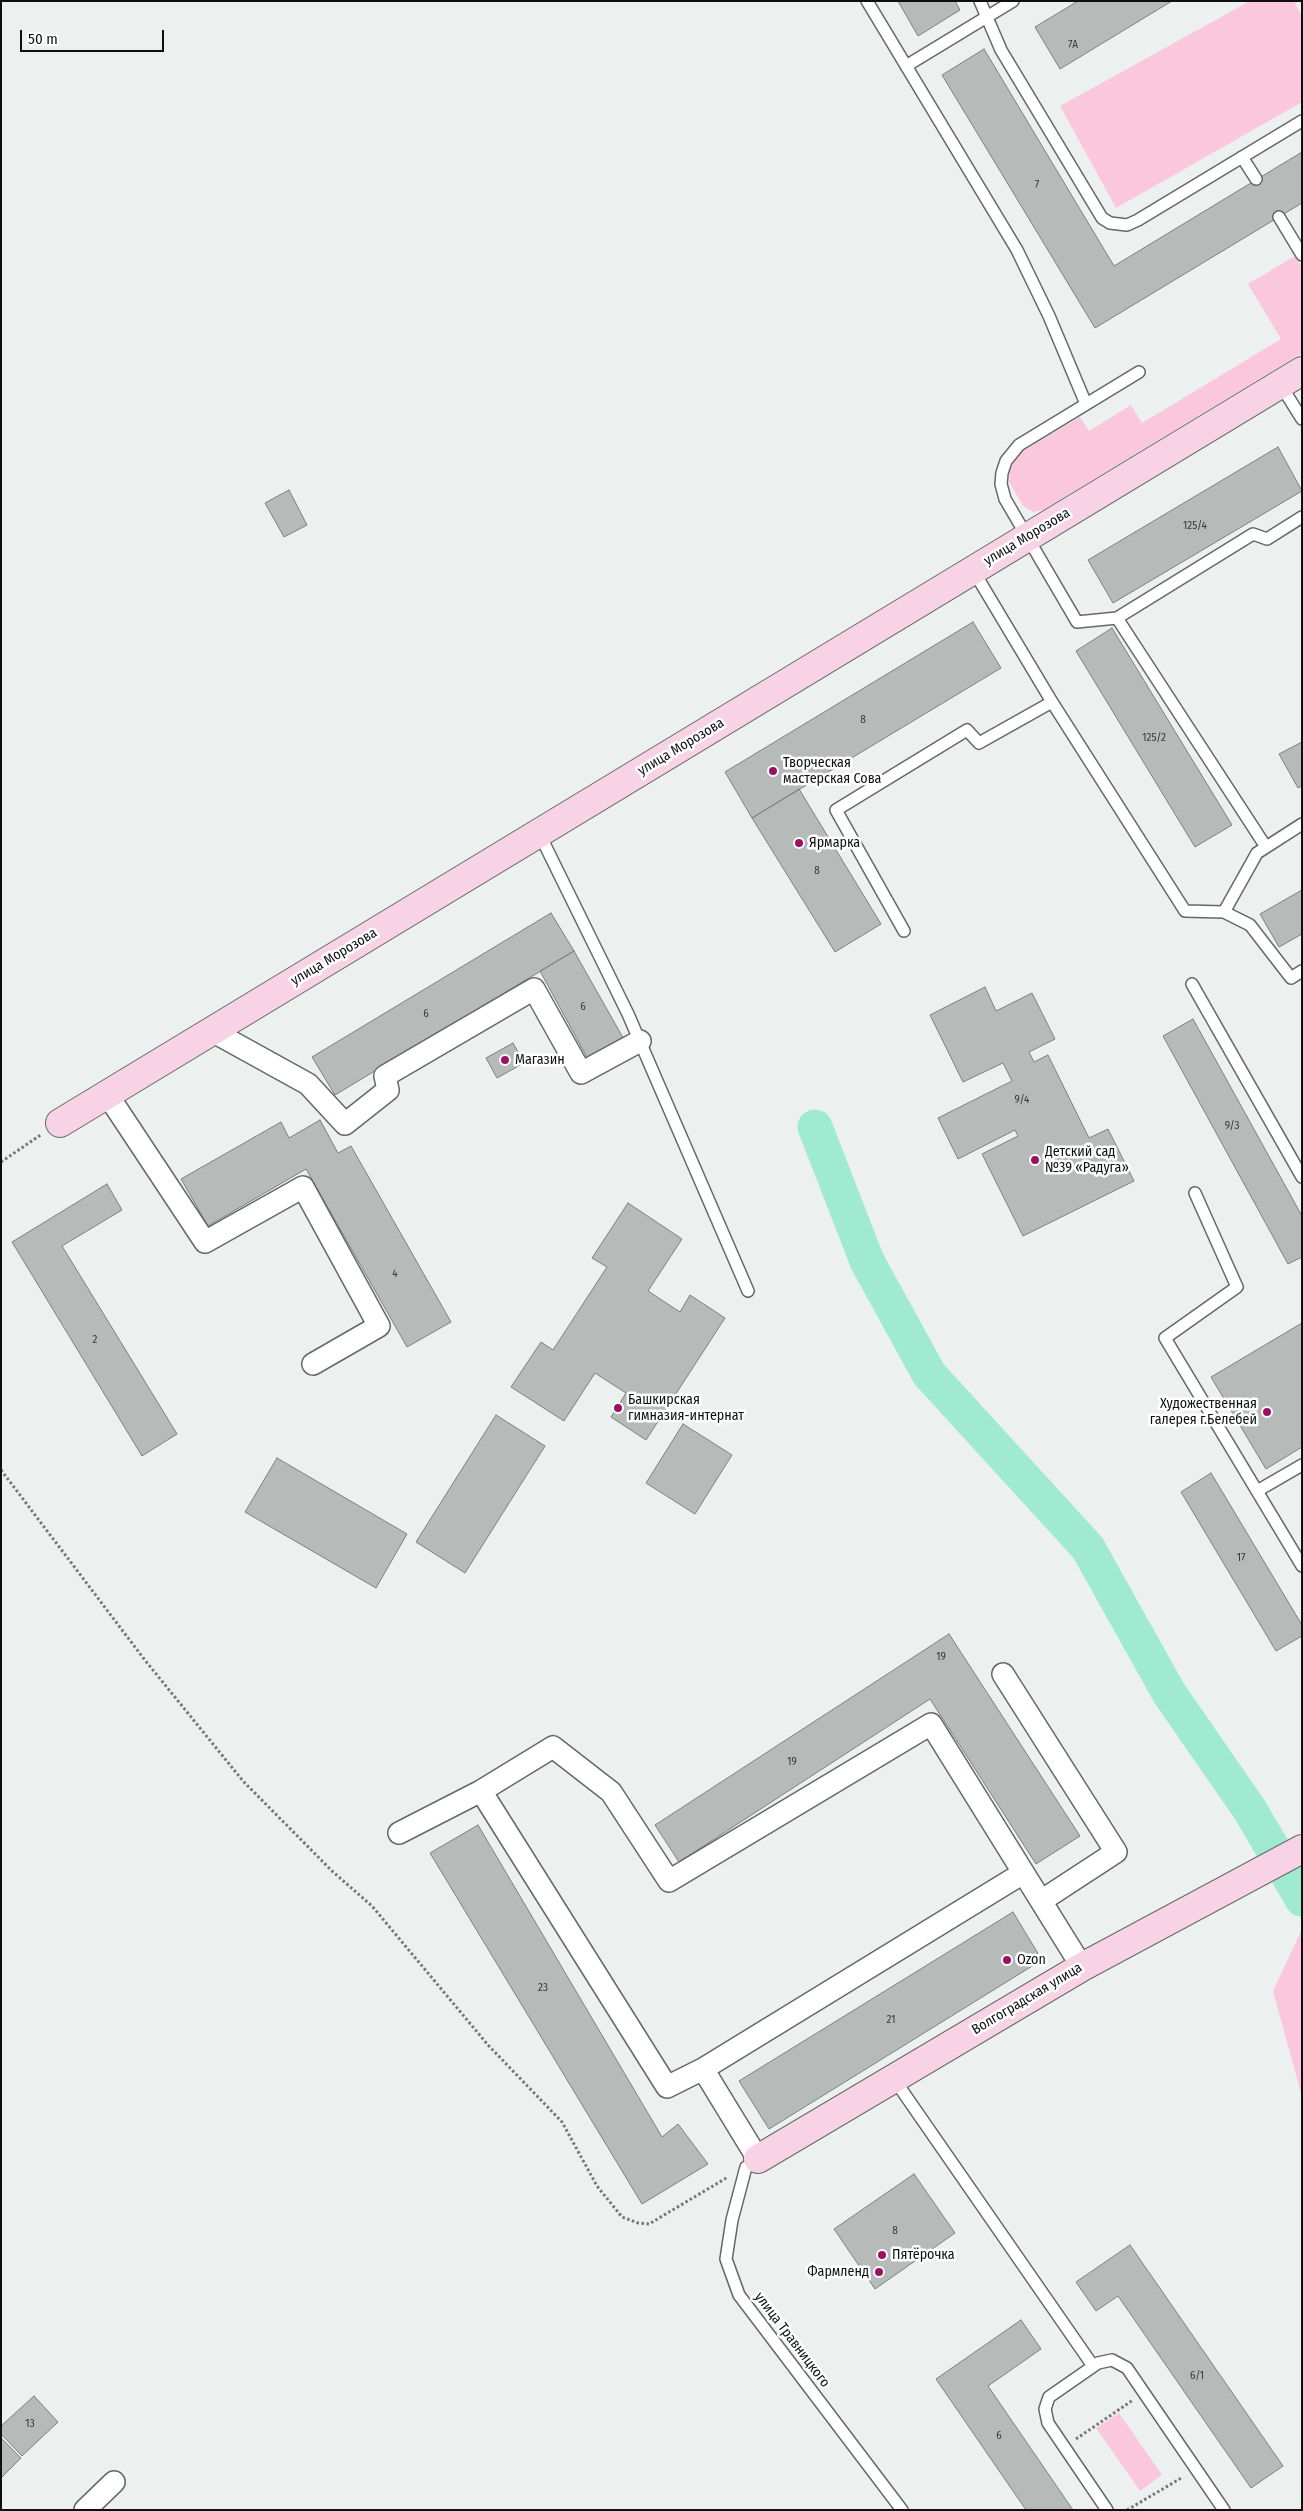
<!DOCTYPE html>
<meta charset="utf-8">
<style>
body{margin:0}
#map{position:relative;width:1303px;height:2511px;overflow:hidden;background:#ecf1ef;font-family:"Fira Sans Condensed",sans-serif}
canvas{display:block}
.frame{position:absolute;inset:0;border:2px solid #0e0f0f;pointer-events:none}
.scale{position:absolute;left:20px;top:30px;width:144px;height:22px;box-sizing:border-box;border:2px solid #0e0f0f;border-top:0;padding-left:6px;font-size:15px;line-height:18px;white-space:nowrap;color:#0e0f0f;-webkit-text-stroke:4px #fff;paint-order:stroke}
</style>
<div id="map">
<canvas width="1303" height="2511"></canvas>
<div class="frame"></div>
<div class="scale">50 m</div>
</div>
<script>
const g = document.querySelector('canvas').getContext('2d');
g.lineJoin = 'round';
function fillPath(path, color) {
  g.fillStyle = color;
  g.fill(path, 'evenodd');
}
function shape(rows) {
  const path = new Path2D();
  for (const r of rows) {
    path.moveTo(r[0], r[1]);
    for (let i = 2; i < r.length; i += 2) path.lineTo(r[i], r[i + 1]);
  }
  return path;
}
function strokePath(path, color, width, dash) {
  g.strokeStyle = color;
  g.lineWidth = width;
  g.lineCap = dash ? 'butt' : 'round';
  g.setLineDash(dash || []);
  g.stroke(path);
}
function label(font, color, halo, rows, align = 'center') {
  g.font = font + ' "Fira Sans Condensed",sans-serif';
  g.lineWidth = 5;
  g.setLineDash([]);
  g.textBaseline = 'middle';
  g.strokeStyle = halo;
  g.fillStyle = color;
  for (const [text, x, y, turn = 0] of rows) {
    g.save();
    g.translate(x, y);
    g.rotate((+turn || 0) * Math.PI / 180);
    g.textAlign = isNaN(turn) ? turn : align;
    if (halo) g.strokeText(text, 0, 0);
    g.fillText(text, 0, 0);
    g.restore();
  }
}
fillPath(shape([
 [1250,1,1294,1,1302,16,1302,102,1116,208,1060,106],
 [1295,256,1302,267,1302,353,1043,510,1033,512,1023,506,1009,482,1010,469,1020,453,1080,417,1089,431,1131,405,1142,423,1281,339,1248,284],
 [1302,1929,1302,2097,1273,1991],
 [1119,2413,1162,2475,1140,2491,1096,2428]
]), '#fbc7dd');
strokePath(shape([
 [815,1127,867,1261,929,1374,1088,1548,1169,1693,1250,1810,1302,1899]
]), '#a0ead2', 35);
const building = shape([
 [898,1,955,1,960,10,918,36,898,1],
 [1078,1,1172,1,1060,69,1035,27,1078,1],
 [984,49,1114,266,1302,152,1302,203,1095,328,942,75,984,49],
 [1278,447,1302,491,1113,603,1088,560,1278,447],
 [289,490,307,525,284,537,265,503,289,490],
 [973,622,1001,668,752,818,725,772,973,622],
 [1112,628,1232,825,1195,847,1076,651,1112,628],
 [1302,742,1302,786,1298,788,1279,754,1302,742],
 [799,789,881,924,835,952,752,818,799,789],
 [1302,890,1302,934,1279,947,1260,914,1302,890],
 [551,913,574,951,335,1095,312,1057,551,913],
 [574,951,626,1043,590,1063,540,971,574,951],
 [985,987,996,1011,1032,993,1055,1039,1029,1052,1034,1062,1048,1055,1089,1138,1108,1129,1134,1181,1023,1236,982,1154,1018,1136,1015,1130,958,1159,938,1118,1012,1081,1003,1063,963,1082,930,1015,985,987],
 [1193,1019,1302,1216,1302,1257,1288,1264,1163,1036,1193,1019],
 [513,1043,524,1063,497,1078,486,1058,513,1043],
 [320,1120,338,1153,351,1146,451,1322,407,1347,306,1169,208,1226,181,1179,281,1122,289,1138,320,1120],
 [107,1184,122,1210,62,1246,177,1434,142,1456,12,1242,107,1184],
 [628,1203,682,1239,648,1291,680,1312,690,1295,725,1318,646,1440,611,1417,626,1393,595,1373,564,1421,511,1387,541,1342,553,1350,607,1267,592,1258,628,1203],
 [1302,1323,1302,1447,1266,1469,1211,1377,1302,1323],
 [496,1415,545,1446,465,1573,416,1542,496,1415],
 [683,1424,732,1455,695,1514,646,1483,683,1424],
 [277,1458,407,1534,376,1588,245,1512,277,1458],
 [1211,1473,1302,1625,1302,1636,1276,1651,1181,1492,1211,1473],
 [949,1634,1080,1836,1036,1864,930,1699,679,1862,655,1825,949,1634],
 [478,1825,662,2137,678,2124,708,2164,642,2204,430,1853,478,1825],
 [1013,1912,1042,1960,769,2129,739,2081,1013,1912],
 [914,2174,955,2233,875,2289,834,2229,914,2174],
 [1130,2245,1283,2466,1251,2488,1118,2296,1096,2311,1076,2282,1130,2245],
 [1021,2320,1041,2349,988,2386,1073,2510,1026,2510,936,2379,1021,2320],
 [34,2396,58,2422,22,2456,1,2434,1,2426,34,2396],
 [1,2438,21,2458,1,2478,1,2438]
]);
fillPath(building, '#b6bbb9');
strokePath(building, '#7c807f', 1);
const lane = shape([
 [867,1,1017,250,1049,316,1086,404],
 [980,1,1001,50,1102,218,1110,223,1127,225,1138,220,1302,121],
 [906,66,1013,1],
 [1242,157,1256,179],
 [1279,217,1302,255],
 [1280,384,1302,419],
 [973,570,1052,702,1185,911,1224,912],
 [1117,618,1077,622,1005,499,1001,484,1002,473,1006,461,1019,445,1139,372],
 [1302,824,1257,853,1224,912,1250,925,1291,978,1302,971],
 [539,833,628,1014,748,1291],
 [1266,847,1117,618,1253,534,1267,539,1302,517],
 [904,931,836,810,967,730,979,743,1052,702],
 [1192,984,1302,1177],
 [1195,1193,1237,1287,1165,1338,1302,1566],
 [1257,1491,1302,1465],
 [894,2079,1093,2366],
 [746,2167,732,2220,726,2259,739,2295,902,2510],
 [1107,2510,1048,2423,1045,2409,1049,2397,1098,2363,1112,2360,1127,2368,1224,2510]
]);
const street = shape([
 [212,1031,308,1084,345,1124,388,1090,385,1076,534,989,581,1073,640,1041],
 [107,1094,205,1242,303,1187,379,1326,313,1364],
 [1003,1674,1116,1852,1041,1901],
 [481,1791,553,1747,611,1792,669,1881,931,1724,1082,1967],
 [399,1833,481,1791,667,2087,703,2069,758,2159],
 [703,2069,1023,1873],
 [85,2510,114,2482]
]);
const secondary = shape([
 [60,1123,1302,371],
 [758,2159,1082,1967,1302,1849]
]);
strokePath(lane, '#646867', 14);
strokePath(street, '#646867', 24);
strokePath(secondary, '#646867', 30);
strokePath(shape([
 [1,1162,42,1134],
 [1,1470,144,1659,243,1781,332,1871,372,1906,488,2045,562,2122,597,2186,622,2217,638,2223,649,2224,728,2177],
 [1076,2439,1133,2400],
 [1127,2510,1183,2477]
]), '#747776', 3, [2.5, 2.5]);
strokePath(lane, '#fff', 11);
strokePath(street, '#fff', 21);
strokePath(secondary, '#f8d3e6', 28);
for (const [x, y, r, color] of [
 [773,771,5,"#9a1264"],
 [799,843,5,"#9a1264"],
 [505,1060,5,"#9a1264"],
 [1035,1160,5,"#9a1264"],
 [618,1408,5,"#9a1264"],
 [1267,1412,5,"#9a1264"],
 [1007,1960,5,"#9a1264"],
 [882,2255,5,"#9a1264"],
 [879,2272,5,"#9a1264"]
]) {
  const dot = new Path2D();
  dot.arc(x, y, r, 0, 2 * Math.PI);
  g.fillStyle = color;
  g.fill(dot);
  strokePath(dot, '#fff', 2);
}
label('11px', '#383a3a', null, [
 ["7А",1073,45],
 ["7",1037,185],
 ["125/4",1195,526],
 ["8",863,720],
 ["125/2",1154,738],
 ["8",817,871],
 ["6",583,1007],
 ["6",426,1014],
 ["9/4",1022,1100],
 ["9/3",1232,1126],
 ["4",395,1274],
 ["2",95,1340],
 ["17",1241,1558],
 ["19",941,1657],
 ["19",792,1762],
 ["23",543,1988],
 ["21",891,2020],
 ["8",895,2231],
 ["6/1",1197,2376],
 ["13",30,2424],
 ["6",999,2436]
]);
label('14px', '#0e0f0f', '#fff', [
 ["улица Морозова",1027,537,-31],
 ["улица Морозова",681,747,-31],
 ["улица Морозова",334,957,-31],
 ["Волгоградская улица",1027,1999,-31],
 ["улица Травницкого",792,2340,53]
]);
label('14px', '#0e0f0f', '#fff', [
 ["Творческая",783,763],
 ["мастерская Сова",783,779],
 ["Ярмарка",809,843],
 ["Магазин",515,1060],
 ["Детский сад",1045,1152],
 ["№39 «Радуга»",1045,1168],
 ["Башкирская",628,1400],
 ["гимназия-интернат",628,1416],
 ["Художественная",1257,1404,"right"],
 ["галерея г.Белебей",1257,1420,"right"],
 ["Ozon",1017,1960],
 ["Пятёрочка",892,2255],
 ["Фармленд",869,2272,"right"]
], 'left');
</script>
